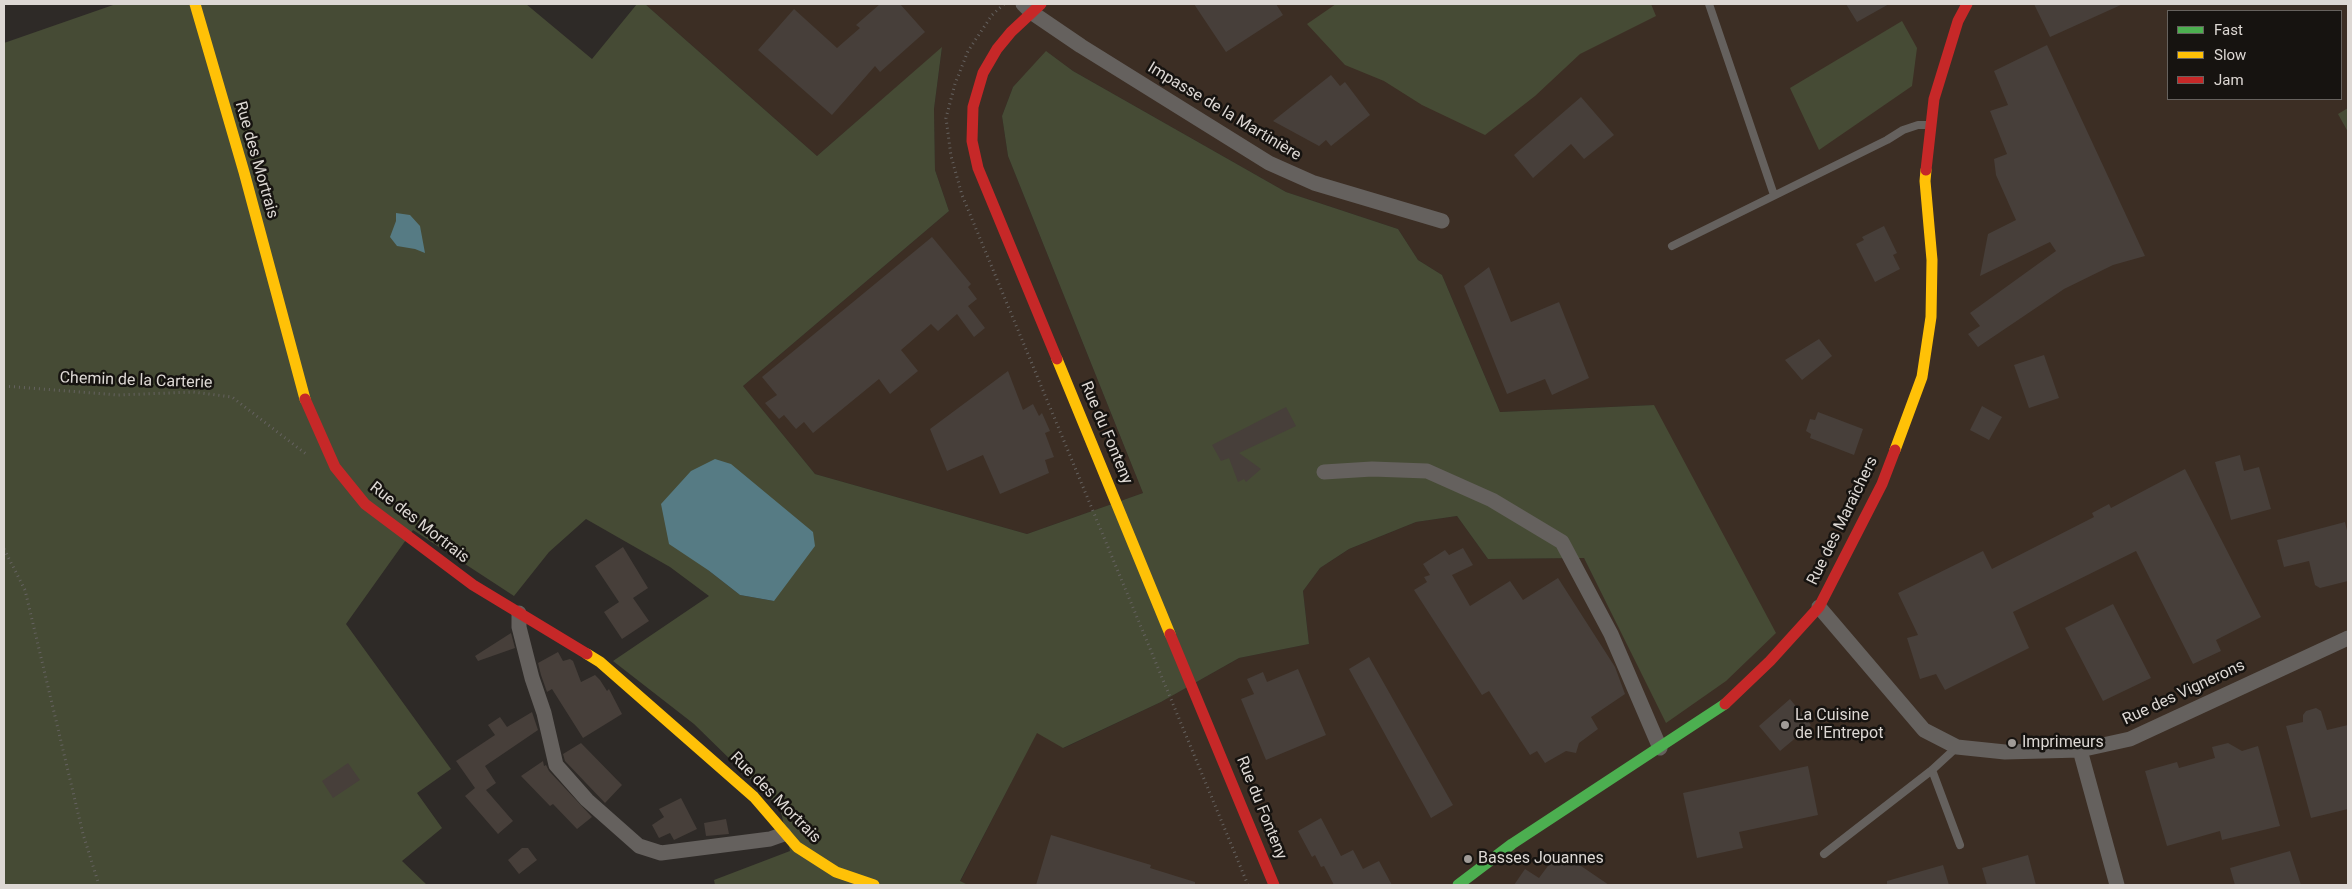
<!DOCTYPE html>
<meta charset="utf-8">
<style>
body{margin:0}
#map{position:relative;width:2352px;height:889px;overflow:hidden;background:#2e2a27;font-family:Roboto,sans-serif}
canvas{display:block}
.frame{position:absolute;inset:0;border:5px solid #ddd8d4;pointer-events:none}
.legend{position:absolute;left:2167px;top:10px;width:175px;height:90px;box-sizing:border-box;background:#161310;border:1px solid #66625e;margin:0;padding:6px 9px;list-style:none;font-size:15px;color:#ddd8d4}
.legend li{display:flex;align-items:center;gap:10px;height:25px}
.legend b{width:25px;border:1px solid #66625e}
</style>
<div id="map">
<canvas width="2352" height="889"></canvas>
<div class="frame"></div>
<ul class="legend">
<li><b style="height:6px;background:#4caf50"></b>Fast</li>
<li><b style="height:6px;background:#ffc107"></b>Slow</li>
<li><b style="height:6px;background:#c62828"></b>Jam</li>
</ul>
</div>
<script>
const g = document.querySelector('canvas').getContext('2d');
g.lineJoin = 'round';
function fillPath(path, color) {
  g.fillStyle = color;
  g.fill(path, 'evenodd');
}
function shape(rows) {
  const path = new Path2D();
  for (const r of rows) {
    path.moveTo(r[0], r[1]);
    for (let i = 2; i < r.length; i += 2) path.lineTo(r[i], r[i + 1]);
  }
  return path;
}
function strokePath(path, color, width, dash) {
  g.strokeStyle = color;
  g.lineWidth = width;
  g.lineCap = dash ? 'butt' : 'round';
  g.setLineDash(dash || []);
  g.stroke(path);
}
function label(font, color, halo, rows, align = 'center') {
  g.font = font + ' Roboto,sans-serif';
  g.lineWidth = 5;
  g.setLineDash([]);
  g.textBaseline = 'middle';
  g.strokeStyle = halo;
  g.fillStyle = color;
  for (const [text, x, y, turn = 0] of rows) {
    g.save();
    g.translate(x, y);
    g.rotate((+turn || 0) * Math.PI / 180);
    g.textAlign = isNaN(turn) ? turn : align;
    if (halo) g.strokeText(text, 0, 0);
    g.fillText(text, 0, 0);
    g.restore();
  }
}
fillPath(shape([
 [645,4,2348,4,2348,885,968,885,960,882,1037,732,1064,748,1161,702,1239,658,1309,644,1303,591,1320,568,1349,549,1416,522,1457,516,1488,559,1584,558,1667,723,1654,405,1500,412,1442,275,1418,260,1398,229,1286,192,1073,71,1047,52,1013,87,1002,116,1008,156,1143,493,1027,534,815,474,743,386,949,211,935,170,934,109,942,48,817,156],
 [2168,11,2341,11,2341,99,2168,99]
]), '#3c2e24');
fillPath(shape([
 [116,4,526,4,592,59,637,4,645,4,817,156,942,47,934,109,935,170,949,211,743,386,815,474,1027,534,1143,493,1008,156,1002,116,1013,87,1046,51,1073,71,1286,192,1398,229,1418,260,1442,275,1500,412,1654,405,1776,633,1726,681,1666,723,1584,558,1488,559,1457,516,1416,522,1349,549,1320,568,1303,591,1309,644,1239,658,1161,702,1063,748,1037,733,960,881,968,885,715,885,714,880,790,851,780,808,694,724,613,661,709,596,670,567,586,519,549,552,514,596,413,530,346,624,451,769,417,793,442,828,402,861,427,885,4,885,4,43],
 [708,570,774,601,740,595],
 [1336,4,1651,4,1656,16,1580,54,1535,96,1485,135,1422,105,1384,81,1345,65,1307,24],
 [1902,21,1917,48,1912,86,1819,150,1790,88],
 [2348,108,2348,132,2338,114]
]), '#464b35');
fillPath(shape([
 [396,213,410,215,420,226,425,253,415,249,397,246,390,237,396,221],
 [715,459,731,464,813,532,815,546,774,601,740,595,708,570,669,544,661,504,691,471]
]), '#567b84');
fillPath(shape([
 [880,4,900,4,925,32,880,72,875,66,832,115,758,50,794,9,837,48,860,28,856,25],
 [1194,4,1276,4,1283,15,1226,52],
 [1846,4,1889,4,1857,22],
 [2034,4,2123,4,2050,37],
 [2047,45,2145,256,2113,265,2064,289,1978,347,1968,334,1980,326,1970,313,2056,251,2050,242,1980,276,1988,234,2016,220,1996,175,1994,159,2007,154,1990,111,2008,105,1994,71],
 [1331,75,1340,86,1345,82,1370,115,1331,146,1326,140,1319,146,1273,121],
 [1581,97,1614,135,1584,159,1571,144,1533,178,1514,155],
 [1884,226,1897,253,1893,255,1900,269,1875,282,1856,244,1864,240,1862,237],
 [932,237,971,284,968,287,977,299,968,306,985,328,974,337,957,314,938,331,931,324,901,350,918,371,890,394,879,379,813,433,804,422,796,429,784,415,779,419,765,403,777,395,762,377],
 [1489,267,1511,322,1559,302,1589,378,1552,395,1545,379,1507,394,1464,286],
 [1819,339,1832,356,1802,380,1785,360],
 [2044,355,2059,398,2029,408,2014,365],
 [1008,371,1023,410,1033,404,1039,416,1042,413,1050,431,1045,433,1054,457,1045,460,1049,473,1000,494,983,455,947,471,930,429],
 [1982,406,2002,417,1989,440,1970,430],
 [1286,407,1296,426,1239,453,1261,469,1246,482,1244,479,1238,482,1229,458,1221,461,1212,445],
 [1818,412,1863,429,1854,455,1810,438,1811,434,1806,431,1810,419,1815,420],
 [2240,455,2244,471,2259,467,2271,509,2231,520,2215,462],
 [2185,469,2261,617,2216,640,2221,651,2193,664,2136,551,2013,612,2029,648,1945,690,1936,674,1920,679,1907,638,1918,635,1898,593,1983,551,1992,569,2094,517,2092,513,2109,504,2111,508],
 [2345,522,2348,535,2348,581,2320,588,2315,585,2309,561,2284,567,2277,540],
 [623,547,648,588,633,598,649,621,622,639,604,612,619,602,595,566],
 [1463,548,1473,565,1452,575,1470,606,1510,581,1523,600,1558,578,1615,667,1625,694,1591,717,1598,729,1579,743,1576,753,1566,751,1545,763,1537,751,1530,755,1489,691,1482,695,1414,590,1427,582,1424,577,1430,575,1423,564,1445,550,1449,555],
 [2113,604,2151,678,2103,701,2065,628],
 [511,633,515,648,478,661,475,656],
 [558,652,563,661,570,659,573,661,581,682,595,675,600,680,607,691,609,689,622,714,583,738,552,689,547,692,541,675,538,663],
 [1369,657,1453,805,1431,818,1349,669],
 [1298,669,1326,735,1266,760,1241,699,1254,694,1247,679,1263,672,1267,682],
 [1790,699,1811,725,1780,751,1759,726],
 [2316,708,2321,711,2327,730,2348,725,2348,809,2311,818,2286,726,2303,722,2303,715,2306,711],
 [532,712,538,730,485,766,496,783,486,790,513,821,498,834,465,796,475,788,456,761,495,735,488,725,500,717,507,727],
 [581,743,622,785,605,803,565,761,563,754],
 [2228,743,2242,751,2258,746,2280,826,2222,840,2220,831,2167,846,2145,771,2177,762,2179,768,2215,758,2212,747],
 [543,761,544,766,546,765,549,771,592,817,577,829,553,804,550,806,521,776],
 [348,763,360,780,333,798,322,781],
 [1808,766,1818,815,1739,832,1743,848,1697,858,1683,793],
 [681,798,697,829,674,840,670,833,659,838,652,825,664,817,659,809],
 [1321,818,1341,856,1353,850,1363,869,1379,861,1392,885,1334,885,1324,866,1321,867,1315,855,1312,857,1298,831],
 [726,819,729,834,706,836,704,823],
 [1051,835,1151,865,1150,868,1195,882,1195,885,1036,885],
 [522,848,528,848,537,860,519,874,508,860],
 [1559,851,1609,885,1514,885,1525,869,1539,878],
 [2290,851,2301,885,2235,885,2230,868],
 [2028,855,2036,885,1987,885,1982,868],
 [1943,865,1949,885,1887,885,1887,881]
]), '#473f3a');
strokePath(shape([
 [1004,4,992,15,968,51,955,84,946,118,951,156,962,195,1248,885],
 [4,386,118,395,193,392,232,397,306,454],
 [4,549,25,590,83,834,99,885]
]), '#656260', 3, [1, 4]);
strokePath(shape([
 [1709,4,1774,195],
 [1672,246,1887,140,1903,130,1918,125,1929,125],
 [1932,770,1960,845],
 [1824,854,1932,770,1957,747]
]), '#65615e', 8);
strokePath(shape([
 [1023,4,1031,12,1081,46,1269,163,1314,183,1442,221],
 [1324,472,1372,469,1427,471,1492,500,1562,542,1611,634,1660,748],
 [1819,607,1924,730,1957,747,2005,752,2080,750,2130,739,2348,638],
 [519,613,519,627,532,678,544,713,556,765,587,800,639,846,661,853,770,839,784,834],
 [2080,750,2117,885]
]), '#65615e', 15);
strokePath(shape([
 [1458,885,1512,844,1725,704]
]), '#4caf50', 11);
strokePath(shape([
 [195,4,244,172,305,399],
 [1057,359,1170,634],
 [1895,450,1922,377,1931,317,1932,260,1925,181,1926,170],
 [587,654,600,662,754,797,797,847,836,872,874,885]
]), '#ffc107', 11);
strokePath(shape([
 [1041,4,1011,32,997,49,983,73,973,107,972,141,978,168,1057,359],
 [1926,170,1934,99,1958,21,1967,4],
 [305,399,335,467,365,504,473,585,587,654],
 [1170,634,1274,885],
 [1725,704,1770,661,1819,607,1882,484,1895,450]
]), '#c62828', 11);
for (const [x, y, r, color] of [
 [1785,725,5,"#a09b97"],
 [2012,743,5,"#a09b97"],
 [1468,859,5,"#a09b97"]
]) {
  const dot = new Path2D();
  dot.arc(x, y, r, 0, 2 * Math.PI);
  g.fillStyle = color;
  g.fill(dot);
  strokePath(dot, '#161310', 2);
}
label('16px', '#ddd8d4', '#161310', [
 ["Impasse de la Martinière",1224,112,31],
 ["Rue des Mortrais",256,160,74],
 ["Chemin de la Carterie",136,381,2],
 ["Rue du Fonteny",1106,433,67],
 ["Rue des Maraîchers",1843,521,-64],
 ["Rue des Mortrais",419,523,38],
 ["Rue des Vignerons",2184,693,-25],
 ["Rue des Mortrais",775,798,45],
 ["Rue du Fonteny",1261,808,68]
]);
label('16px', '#ddd8d4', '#161310', [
 ["La Cuisine",1795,716],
 ["de l'Entrepot",1795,734],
 ["Imprimeurs",2022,743],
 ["Basses Jouannes",1478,859]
], 'left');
</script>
